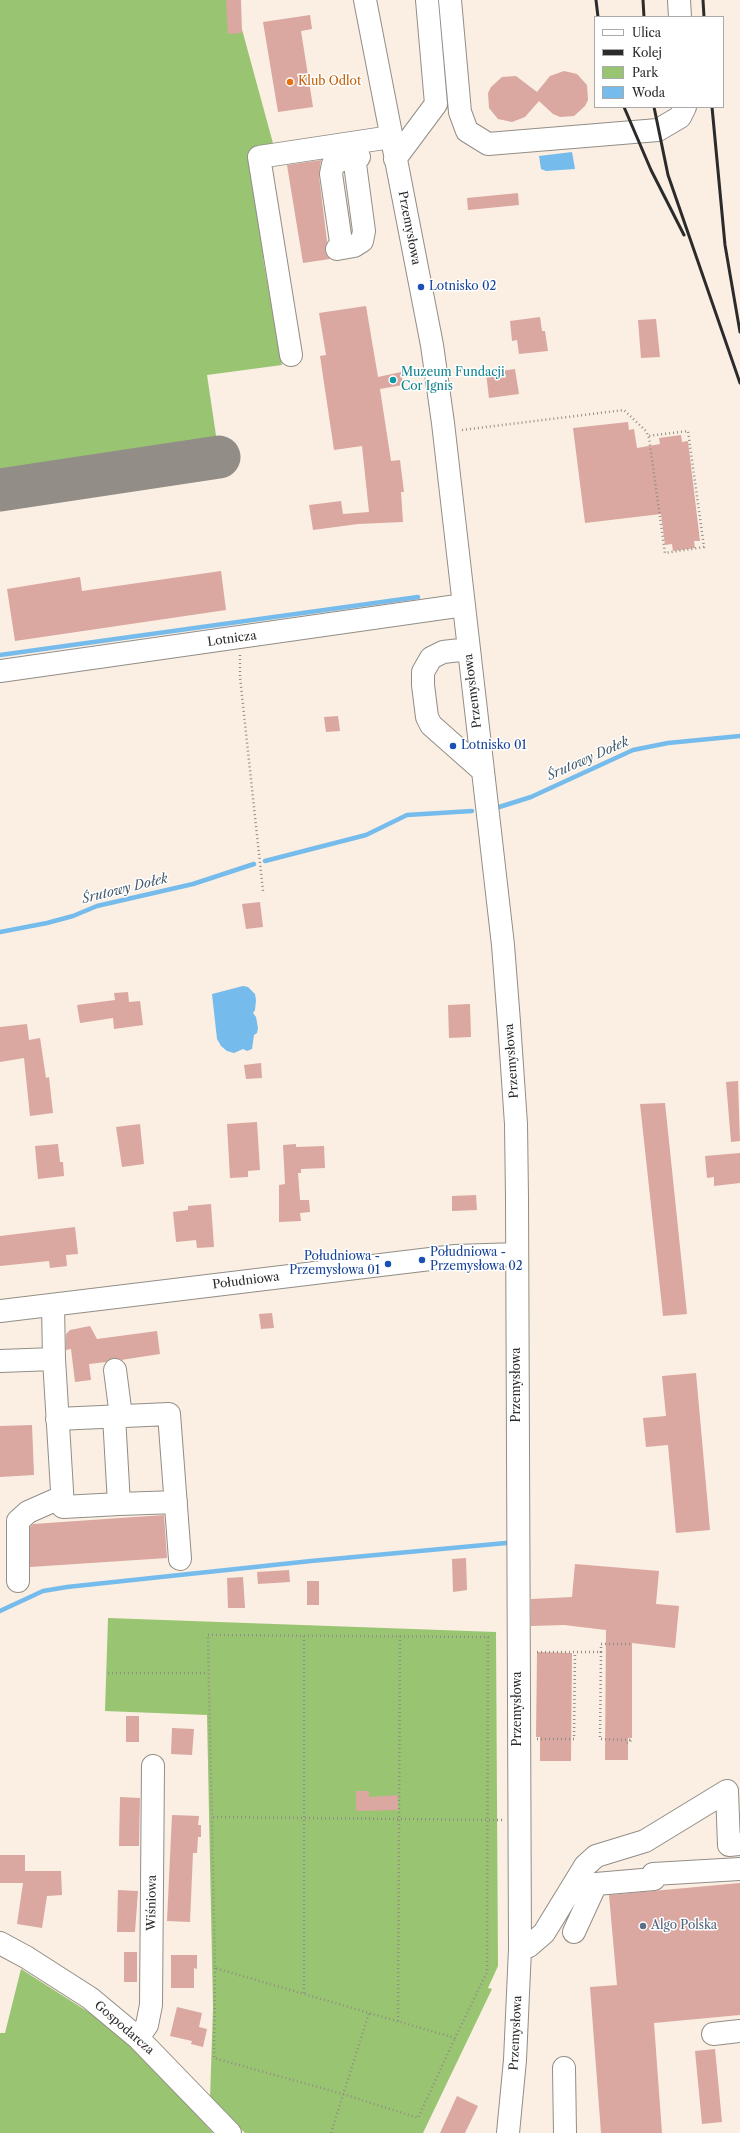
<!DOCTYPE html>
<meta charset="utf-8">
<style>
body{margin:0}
#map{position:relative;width:740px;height:2133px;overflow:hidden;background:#faefe2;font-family:"Libre Caslon Text",serif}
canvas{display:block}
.legend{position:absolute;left:594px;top:16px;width:130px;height:92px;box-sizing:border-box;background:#fff;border:1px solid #aaa;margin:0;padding:5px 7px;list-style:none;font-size:12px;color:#2b2b2b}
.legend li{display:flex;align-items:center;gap:8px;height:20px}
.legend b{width:20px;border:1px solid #aaa}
</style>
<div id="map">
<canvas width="740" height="2133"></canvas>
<ul class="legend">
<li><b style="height:5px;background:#fff"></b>Ulica</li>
<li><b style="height:5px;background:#2b2b2b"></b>Kolej</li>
<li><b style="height:11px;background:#99c572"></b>Park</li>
<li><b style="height:11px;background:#75bbec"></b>Woda</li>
</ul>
</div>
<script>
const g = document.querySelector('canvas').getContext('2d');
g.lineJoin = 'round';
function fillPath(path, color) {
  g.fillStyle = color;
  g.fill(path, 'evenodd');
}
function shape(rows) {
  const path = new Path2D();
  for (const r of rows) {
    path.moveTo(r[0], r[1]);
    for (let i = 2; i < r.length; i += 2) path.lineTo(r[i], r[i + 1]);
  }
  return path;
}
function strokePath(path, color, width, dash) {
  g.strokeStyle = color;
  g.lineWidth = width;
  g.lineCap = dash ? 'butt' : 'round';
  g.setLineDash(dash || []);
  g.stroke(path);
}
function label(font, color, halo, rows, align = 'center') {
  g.font = font + ' "Libre Caslon Text",serif';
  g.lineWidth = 3;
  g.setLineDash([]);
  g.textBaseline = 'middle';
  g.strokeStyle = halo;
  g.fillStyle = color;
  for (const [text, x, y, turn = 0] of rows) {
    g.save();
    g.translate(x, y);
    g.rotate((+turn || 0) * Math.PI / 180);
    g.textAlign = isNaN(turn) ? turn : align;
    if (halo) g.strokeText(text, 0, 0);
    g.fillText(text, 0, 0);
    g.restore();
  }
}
fillPath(shape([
 [0,0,234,0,274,147,251,151,264,264,282,365,207,375,218,449,0,481],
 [108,1618,496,1632,498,1966,488,1988,492,1989,423,2133,245,2133,210,2099,213,2008,207,1715,105,1711],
 [21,1969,104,2022,138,2051,213,2133,0,2133,0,2033,5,2033]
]), '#99c572');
fillPath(shape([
 [572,152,575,169,546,171,541,169,539,156],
 [243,986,248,987,255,994,256,1000,255,1010,253,1013,256,1017,258,1028,257,1033,254,1035,252,1049,247,1051,243,1049,234,1053,227,1051,221,1046,217,1039,212,994]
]), '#75bbec');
strokePath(shape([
 [0,655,418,597],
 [496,808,531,797,633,750,668,743,740,736],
 [265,861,366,835,407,815,472,811],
 [0,932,47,923,73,916,97,906,193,884,254,864],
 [0,1611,43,1591,67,1587,311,1561,506,1543]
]), '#75bbec', 4.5);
strokePath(shape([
 [0,490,219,457]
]), '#928d86', 43);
fillPath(shape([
 [226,0,241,0,242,33,228,34],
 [310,15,312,29,301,31,313,107,278,112,263,22],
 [564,71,577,74,587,85,588,100,585,106,574,116,560,117,553,114,539,101,525,117,512,122,498,119,489,108,488,93,491,87,502,77,516,76,537,92,550,76],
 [321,160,319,176,327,241,325,251,330,259,303,263,287,165],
 [518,193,519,205,468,210,467,198],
 [366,306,378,377,401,372,403,385,380,389,391,461,400,460,404,492,401,492,403,522,358,524,313,530,309,505,341,501,343,514,369,512,362,446,334,450,320,356,326,355,319,313],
 [540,317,542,331,545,331,548,351,519,354,517,340,512,341,510,321],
 [656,319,660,357,641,358,638,320],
 [515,369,519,394,489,398,486,373],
 [628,422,629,430,634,429,637,448,660,444,659,438,681,435,682,442,688,441,700,541,694,541,695,548,673,551,672,544,665,545,661,514,585,523,573,428],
 [221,571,226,610,15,641,7,589,80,577,82,591],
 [338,716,340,731,326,732,324,717],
 [260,902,263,927,246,929,242,904],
 [128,992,129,1002,140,1001,143,1025,114,1029,113,1018,80,1023,77,1005,115,1000,114,993],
 [470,1004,471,1037,449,1038,448,1005],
 [27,1024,29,1040,40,1038,46,1078,49,1077,53,1113,30,1116,24,1058,0,1062,0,1027],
 [261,1063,262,1078,246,1079,244,1065],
 [738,1081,740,1141,731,1142,726,1082],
 [665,1103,687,1314,663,1316,640,1104],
 [257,1122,260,1170,248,1171,248,1177,230,1178,227,1124],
 [140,1124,144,1164,122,1167,116,1127],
 [58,1144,60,1162,63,1162,64,1176,38,1179,35,1146],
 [296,1144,296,1147,324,1146,325,1168,301,1169,301,1173,298,1173,300,1200,309,1200,310,1212,300,1213,301,1221,279,1222,279,1185,285,1184,283,1145],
 [740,1153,740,1183,714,1186,714,1177,707,1178,705,1156],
 [476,1195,477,1210,452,1211,452,1196],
 [211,1204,214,1247,197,1248,196,1240,176,1242,173,1212,188,1210,188,1206],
 [75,1227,78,1254,66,1255,67,1266,50,1268,49,1261,0,1266,0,1236],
 [272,1313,274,1328,261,1329,259,1314],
 [90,1326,97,1339,157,1331,160,1354,121,1360,113,1358,106,1362,89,1364,91,1380,75,1382,71,1349,66,1350,66,1334,70,1330],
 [696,1373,710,1530,676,1533,668,1445,646,1447,643,1418,666,1416,662,1376],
 [32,1425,34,1475,0,1477,0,1426],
 [164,1515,167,1558,30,1567,30,1527,33,1524],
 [466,1558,467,1590,453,1592,452,1559],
 [575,1564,659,1571,656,1604,679,1606,675,1648,632,1643,632,1738,628,1738,628,1760,605,1760,606,1630,564,1625,531,1626,531,1599,572,1597],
 [289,1570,290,1582,258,1584,257,1572],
 [243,1577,245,1608,228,1608,227,1578],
 [307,1581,319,1581,319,1605,307,1605],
 [537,1652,572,1653,571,1761,540,1761,540,1737,536,1737],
 [126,1716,139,1716,139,1742,126,1742],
 [172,1728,194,1729,192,1755,171,1754],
 [356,1791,369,1791,369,1797,398,1795,398,1810,356,1811],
 [120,1797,140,1798,139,1846,119,1846],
 [172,1815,199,1816,198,1825,201,1825,201,1837,198,1837,197,1853,193,1853,190,1922,167,1921],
 [0,1855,25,1855,25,1875,25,1871,61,1871,62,1895,47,1896,42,1928,17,1924,23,1883,0,1883],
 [740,1883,740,2015,654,2023,662,2133,601,2133,590,1987,617,1985,609,1895],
 [118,1890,138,1891,135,1932,117,1932],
 [124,1952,137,1952,137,1982,124,1982],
 [171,1955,197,1955,197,1969,194,1968,194,1988,171,1988],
 [177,2007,202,2013,199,2027,207,2029,203,2047,191,2044,192,2041,170,2036],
 [715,2049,722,2122,702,2124,695,2051],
 [457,2096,478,2106,465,2133,440,2133]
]), '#daa7a1');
const minor = shape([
 [365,0,432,345,443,423,503,945,509,1022,516,1124,517,1198,520,1949,515,2060,508,2133],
 [450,0,460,112,467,131,488,144,658,130,680,117,685,107],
 [679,0,680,17],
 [395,159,436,104,427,0],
 [341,242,331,174,333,164,342,160,359,157],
 [337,249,354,246,362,241,364,231,355,164],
 [291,355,259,157,391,137],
 [469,649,443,652,431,658,423,672,423,685,427,717,431,725,483,771],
 [0,671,464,605],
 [53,1305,54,1359,63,1507,119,1504,114,1416],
 [0,1311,455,1256,517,1254],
 [0,1361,54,1359],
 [115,1370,121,1416],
 [57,1419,169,1414,180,1559],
 [119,1504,176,1502],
 [18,1581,18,1521,28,1512,62,1497],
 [574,1932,596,1884,654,1879,653,1874,740,1869],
 [0,1943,26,1957,90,1998,138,2038,230,2133],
 [520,1949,529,1946,544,1933,585,1866,596,1856,645,1841,727,1791,729,1845,740,1844],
 [713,2034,740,2031],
 [138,2038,147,2025,151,2005,153,1766],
 [564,2068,565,2133]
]);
strokePath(minor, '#928d86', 24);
strokePath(shape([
 [462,430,624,410,646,431,648,436,649,438,665,553,704,547,688,431,648,436],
 [240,655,240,677,263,891],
 [208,1635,488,1637,487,1972,455,2038,215,1968,208,1635],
 [304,1636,304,1994],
 [537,1652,601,1652,601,1644,631,1644],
 [601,1652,600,1739,632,1740,627,1743],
 [108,1673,208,1673],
 [537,1739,574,1739,575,1652],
 [213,1817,502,1820],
 [215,1968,214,2058,343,2094,418,2118,455,2038],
 [398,2021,400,1636],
 [331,2133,369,2013]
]), '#928d86', 2.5, [1, 3]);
strokePath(minor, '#fff', 22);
strokePath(shape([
 [596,0,598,17],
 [643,0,644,17],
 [703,0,704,17],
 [624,107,651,170,684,235],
 [654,107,668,175,740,383],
 [712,107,725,245,740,332]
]), '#2b2b2b', 3);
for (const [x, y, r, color] of [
 [290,82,4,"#e8710a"],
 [421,287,4,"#1a4fb4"],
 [393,380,4,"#0f9aa8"],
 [453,746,4,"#1a4fb4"],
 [422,1260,4,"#1a4fb4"],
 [388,1264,4,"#1a4fb4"],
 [643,1926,4,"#5c6f8a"]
]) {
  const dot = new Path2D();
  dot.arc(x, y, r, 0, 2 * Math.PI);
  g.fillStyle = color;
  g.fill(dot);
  strokePath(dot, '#fff', 1.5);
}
label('12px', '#c56008', '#fff', [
 ["Klub Odlot",298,82]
], 'left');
label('12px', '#2b2b2b', '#fff', [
 ["Przemysłowa",409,228,79],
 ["Lotnicza",232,639,-8],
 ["Przemysłowa",473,691,-97],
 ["Przemysłowa",512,1061,-94],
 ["Południowa",246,1281,-7],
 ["Przemysłowa",517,1385,-90],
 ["Przemysłowa",518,1709,-90],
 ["Wiśniowa",152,1903,-89],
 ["Gospodarcza",124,2028,41],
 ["Przemysłowa",516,2033,-87]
]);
label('12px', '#164399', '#fff', [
 ["Lotnisko 02",429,287],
 ["Lotnisko 01",461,746],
 ["Południowa -",430,1253],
 ["Przemysłowa 02",430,1267],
 ["Południowa -",380,1257,"right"],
 ["Przemysłowa 01",380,1271,"right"]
], 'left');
label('12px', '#0d838f', '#fff', [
 ["Muzeum Fundacji",401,373],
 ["Cor Ignis",401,387]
], 'left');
label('12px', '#4e5e75', '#fff', [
 ["Algo Polska",651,1926]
], 'left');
label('italic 13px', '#455d6f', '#fff', [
 ["Śrutowy Dołek",588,759,-24],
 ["Śrutowy Dołek",125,889,-14]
]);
</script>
